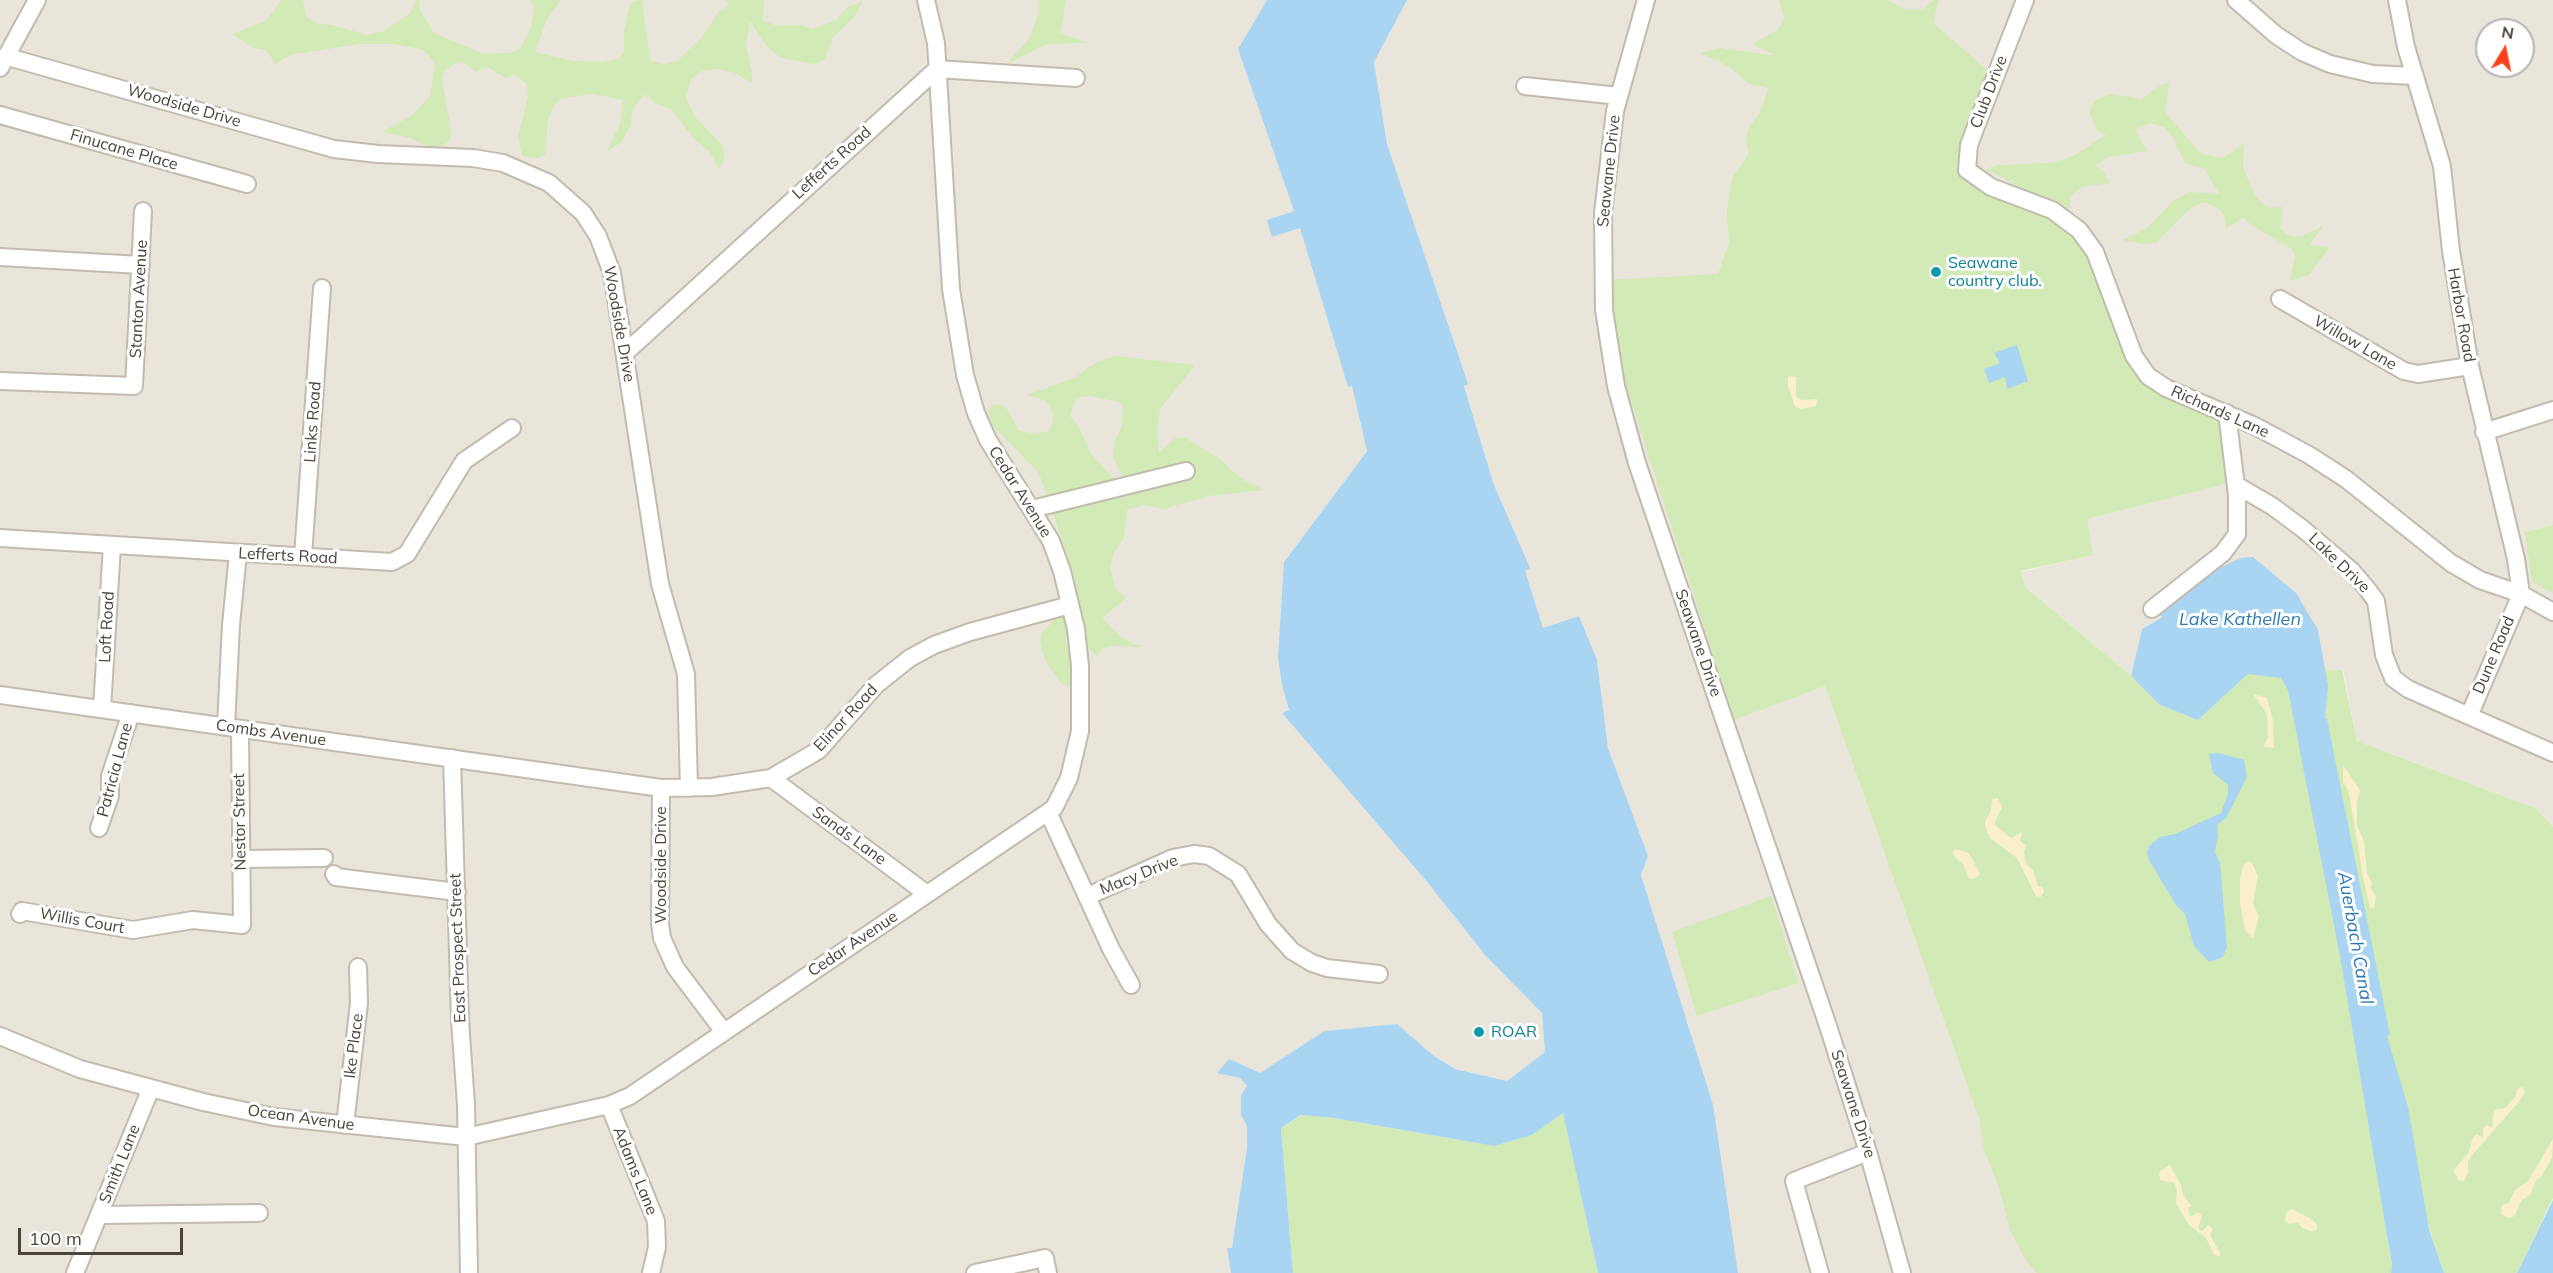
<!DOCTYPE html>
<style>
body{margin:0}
#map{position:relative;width:2553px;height:1273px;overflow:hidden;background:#f6f3ec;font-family:Mulish,sans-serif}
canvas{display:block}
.north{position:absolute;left:2475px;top:18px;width:60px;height:60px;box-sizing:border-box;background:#fff;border:2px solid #b7b4b0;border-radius:50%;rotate:10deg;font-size:16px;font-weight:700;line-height:24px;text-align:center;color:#4b4439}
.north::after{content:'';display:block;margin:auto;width:21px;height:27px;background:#fc3f1d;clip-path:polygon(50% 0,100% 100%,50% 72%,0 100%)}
.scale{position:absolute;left:18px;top:1228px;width:165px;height:27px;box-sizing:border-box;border:3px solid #4b4439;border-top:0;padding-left:8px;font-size:18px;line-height:21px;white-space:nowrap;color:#4b4439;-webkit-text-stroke:4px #fff;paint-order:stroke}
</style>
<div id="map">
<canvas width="2553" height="1273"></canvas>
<div class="north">N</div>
<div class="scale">100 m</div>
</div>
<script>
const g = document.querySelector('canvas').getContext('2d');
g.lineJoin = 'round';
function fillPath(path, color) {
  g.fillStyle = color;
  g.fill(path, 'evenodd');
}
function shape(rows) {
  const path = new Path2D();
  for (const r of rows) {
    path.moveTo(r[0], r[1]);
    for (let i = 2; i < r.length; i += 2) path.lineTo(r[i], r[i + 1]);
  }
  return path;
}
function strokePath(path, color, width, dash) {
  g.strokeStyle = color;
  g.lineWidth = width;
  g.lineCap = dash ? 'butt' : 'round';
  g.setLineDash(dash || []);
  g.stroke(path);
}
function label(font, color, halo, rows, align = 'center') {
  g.font = font + ' Mulish,sans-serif';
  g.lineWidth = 6;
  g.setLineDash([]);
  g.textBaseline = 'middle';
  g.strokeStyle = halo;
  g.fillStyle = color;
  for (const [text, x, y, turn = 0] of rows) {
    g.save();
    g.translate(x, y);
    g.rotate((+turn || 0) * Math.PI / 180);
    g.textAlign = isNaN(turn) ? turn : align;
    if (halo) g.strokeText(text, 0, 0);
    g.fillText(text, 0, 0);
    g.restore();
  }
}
fillPath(shape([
 [0,0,1267,0,1238,49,1294,211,1267,220,1300,228,1348,386,1352,386,1367,451,1284,562,1282,685,1289,710,1282,713,1428,883,1485,955,1543,1013,1545,1052,1507,1081,1455,1069,1434,1056,1397,1024,1324,1031,1260,1073,1232,1249,1231,1273,0,1273],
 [1407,0,1825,0,1718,275,1734,719,1825,686,1985,1136,2087,1273,1738,1273,1688,1022,1685,1023,1641,875,1648,856,1608,748,1597,660,1579,616,1543,628,1524,571,1529,568,1494,485,1464,385,1467,384,1387,144,1374,62],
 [1851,0,2553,0,2553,525,2526,532,2533,581,2553,593,2553,827,2537,809,2357,741,2343,670,2324,672,2318,630,2162,616,2142,629,2131,676,2025,587,2021,572,2092,555,2086,519,2234,482,2152,380,1974,176],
 [2487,30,2523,30,2523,66,2487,66]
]), '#eae5da');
fillPath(shape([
 [281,0,303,0,306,16,315,23,332,25,367,35,384,31,410,13,416,0,419,0,420,10,434,33,483,54,511,53,520,49,531,27,534,8,530,0,561,0,547,19,535,52,573,61,601,62,618,59,624,53,624,32,629,8,633,1,642,0,650,60,664,64,677,61,702,37,719,11,729,5,724,0,764,0,763,20,774,25,801,25,812,29,836,20,849,6,863,0,855,16,832,38,825,59,814,64,781,58,768,48,750,21,746,45,752,72,752,83,733,72,715,69,702,71,691,79,686,98,696,118,723,146,724,158,719,170,710,152,693,138,672,110,655,103,645,94,633,108,630,125,622,142,607,151,620,124,623,100,594,94,561,98,554,105,548,120,545,155,537,158,522,156,518,136,528,98,527,84,514,74,506,78,487,67,476,72,465,63,457,62,444,71,442,79,451,130,450,140,441,148,427,146,411,138,382,132,412,115,430,96,435,64,428,54,421,49,392,44,360,44,289,55,276,64,266,50,254,48,232,34,267,20],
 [1038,0,1066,0,1060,33,1090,43,1046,44,1005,65,1029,39,1039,12],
 [1779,0,1887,0,1907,10,1923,9,1934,0,1939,0,1933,23,1995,77,1965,164,1974,176,2072,218,2152,380,2226,414,2234,482,2087,519,2093,555,2021,571,2025,587,2131,676,2160,705,2198,720,2248,674,2342,670,2357,741,2537,809,2553,827,2553,1198,2517,1273,2444,1273,2427,1221,2387,1236,2392,1266,2391,1273,2037,1273,2025,1259,2011,1232,1999,1188,1984,1150,1979,1119,1825,686,1734,720,1625,382,1608,280,1718,274,1729,243,1727,212,1732,178,1749,154,1746,140,1748,130,1762,109,1768,88,1749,84,1730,67,1700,53,1720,48,1777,56,1752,44,1778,30,1784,18],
 [2169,83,2165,112,2197,150,2205,155,2223,158,2244,143,2243,168,2256,197,2263,204,2272,208,2283,207,2280,228,2288,235,2300,237,2323,226,2309,245,2330,247,2309,275,2290,281,2295,256,2292,249,2251,225,2243,217,2226,229,2224,216,2219,209,2207,203,2197,204,2186,212,2156,243,2144,244,2122,240,2146,229,2174,200,2190,192,2219,194,2205,169,2185,163,2173,137,2165,128,2155,124,2147,124,2135,130,2147,151,2107,157,2096,166,2104,172,2110,183,2082,187,2072,195,2067,212,1986,169,1997,165,2051,163,2074,156,2106,135,2097,130,2090,115,2091,106,2098,99,2113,94,2141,99,2163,84],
 [1114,356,1195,365,1160,409,1157,432,1159,453,1174,439,1184,437,1220,459,1240,478,1264,490,1209,496,1163,509,1144,505,1127,510,1124,538,1114,552,1110,566,1115,588,1126,598,1102,618,1121,637,1141,647,1111,646,1102,649,1097,657,1086,644,1065,637,1074,672,1074,690,1060,682,1045,660,1040,643,1042,632,1055,619,1064,616,1082,619,1072,569,1039,473,994,427,988,412,992,404,1001,405,1007,409,1018,430,1035,434,1048,431,1053,422,1053,413,1046,401,1027,395,1074,378,1097,362],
 [1090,396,1119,402,1123,406,1122,425,1114,443,1113,458,1126,482,1126,492,1090,453,1079,427,1070,416,1075,401,1081,397],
 [2553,525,2553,593,2532,582,2525,532],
 [1771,896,1798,983,1697,1016,1672,932],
 [1563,1112,1598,1273,1293,1273,1281,1128,1302,1115,1334,1118,1494,1146,1532,1135]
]), '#d2eab5');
fillPath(shape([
 [1791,376,1796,377,1796,396,1801,400,1817,399,1816,406,1802,409,1795,407,1788,387,1788,377],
 [2253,694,2267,698,2273,720,2274,748,2263,747,2268,737,2267,714],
 [2343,765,2360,790,2357,802,2357,826,2364,841,2367,873,2372,883,2370,888,2376,896,2374,908,2370,908,2363,878,2349,793,2343,782],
 [1998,798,2002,807,1994,824,2011,838,2022,832,2020,841,2027,846,2024,851,2026,864,2033,870,2038,886,2043,888,2044,892,2041,897,2036,896,2017,858,1990,838,1986,829,1985,822,1991,810,1992,799],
 [1955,849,1969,853,1980,874,1976,878,1969,879,1962,862,1958,861,1952,853],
 [2248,861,2252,863,2258,876,2253,904,2259,916,2253,939,2245,930,2240,903,2240,880,2243,865],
 [2523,1087,2525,1093,2517,1104,2473,1154,2468,1161,2468,1173,2464,1181,2459,1181,2453,1171,2469,1152,2473,1137,2477,1134,2483,1138,2483,1128,2487,1125,2492,1128,2494,1110,2505,1108,2515,1097,2517,1089],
 [2553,1139,2552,1158,2541,1177,2536,1180,2530,1195,2521,1201,2515,1215,2511,1218,2506,1217,2501,1214,2502,1205,2509,1203,2515,1190,2528,1181],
 [2170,1165,2181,1185,2183,1195,2192,1206,2188,1208,2190,1217,2198,1212,2202,1216,2198,1228,2202,1231,2208,1225,2213,1229,2210,1235,2221,1254,2219,1257,2214,1254,2206,1238,2189,1225,2176,1203,2177,1190,2174,1183,2160,1180,2159,1172],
 [2291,1209,2310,1218,2317,1224,2317,1229,2312,1232,2301,1227,2298,1223,2289,1224,2285,1221,2286,1213]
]), '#f9efc9');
fillPath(shape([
 [1267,0,1407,0,1374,62,1387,144,1468,384,1464,386,1494,485,1530,568,1525,571,1543,628,1579,616,1597,660,1608,748,1648,856,1641,875,1713,1105,1738,1273,1598,1273,1563,1113,1532,1135,1494,1146,1334,1118,1301,1115,1281,1128,1293,1273,1231,1273,1227,1248,1232,1248,1247,1148,1247,1126,1241,1115,1241,1096,1247,1086,1240,1078,1217,1073,1229,1059,1260,1073,1324,1031,1397,1024,1434,1056,1455,1069,1507,1081,1545,1052,1542,1013,1485,955,1428,883,1282,713,1289,710,1282,685,1278,657,1284,562,1367,451,1352,386,1348,387,1300,228,1272,237,1267,220,1294,211,1238,49],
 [2017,345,2028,381,2007,389,2005,377,1989,383,1984,369,2000,363,1994,353],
 [2253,557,2296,593,2318,630,2328,685,2325,718,2327,719,2390,1035,2387,1036,2408,1107,2429,1229,2444,1273,2391,1273,2392,1265,2340,956,2288,690,2281,678,2248,674,2198,720,2160,705,2131,676,2142,629,2162,617,2159,614,2213,571,2240,558],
 [2218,753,2244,760,2247,777,2226,818,2217,825,2218,836,2215,852,2220,863,2227,947,2223,957,2209,962,2194,946,2185,914,2176,905,2149,860,2147,852,2150,845,2160,837,2175,834,2221,813,2228,794,2228,785,2213,773,2209,754],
 [2553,1200,2553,1273,2517,1273,2551,1204]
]), '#a9d4f2');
const minor = shape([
 [1646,0,1615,111,1603,213,1604,310,1616,386,1637,463,1829,1029,1868,1152,1902,1273],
 [2025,0,1975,129,1969,145,1967,170,1991,187,2052,210,2079,230,2095,252,2134,356,2148,376,2166,388,2255,426,2309,455,2346,479,2451,563,2480,580,2521,594,2469,716],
 [2236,0,2276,35,2302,52,2330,64,2373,74,2415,76],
 [2397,0,2406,47,2442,166,2451,251,2470,366,2516,559,2521,594,2553,612],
 [8,57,334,149,378,154,473,158,503,163,549,183,583,213,598,236,612,273,660,584,686,674,689,788],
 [0,68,37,0],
 [1525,86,1619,96],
 [0,115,247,184],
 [0,257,141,265],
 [2280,299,2404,371,2418,374,2470,366],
 [625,353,937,69,1076,78],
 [0,381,134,386,143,211],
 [2484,432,2553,410],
 [2236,485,2272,506,2303,529,2351,570,2368,590,2376,601,2384,655,2393,678,2408,689,2553,753],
 [1032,509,1186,471],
 [0,538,392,562,407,554,464,461,512,428],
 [303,556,322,288],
 [2152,609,2223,553,2237,534,2237,495,2227,413],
 [0,695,661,788,712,787,771,778,819,750,876,685,910,658,934,645,970,632,1070,605],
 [102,709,112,545],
 [226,726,231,625,238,553],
 [452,758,460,1020,466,1105,469,1273],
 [771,778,927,894],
 [661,788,660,923,662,938,675,967,724,1032],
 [1048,812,1111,949,1131,985],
 [99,828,110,796,110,776,131,713],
 [241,859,324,858],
 [334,874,336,877,457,892],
 [1088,896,1173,858,1194,854,1209,856,1238,874,1268,924,1292,951,1312,963,1327,968,1379,974],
 [20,914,22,911,133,930,193,920,242,925,240,730],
 [0,1036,80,1069,203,1102,274,1117,466,1137,609,1105,630,1096,1054,808,1069,778,1080,731,1080,666,1076,629,1062,571,1051,541,988,440,976,413,965,375,951,289,936,43,926,0],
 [609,1105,656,1221,657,1247,651,1273],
 [345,1125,359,1003,358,967],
 [99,1215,259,1213],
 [75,1273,151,1088],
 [975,1273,1045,1258,1048,1273],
 [1820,1273,1794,1181,1868,1152]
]);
strokePath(minor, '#c2bbae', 20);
strokePath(minor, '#fff', 16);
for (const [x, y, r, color] of [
 [1936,272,6,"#0f9aa8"],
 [1479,1032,6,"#0f9aa8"]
]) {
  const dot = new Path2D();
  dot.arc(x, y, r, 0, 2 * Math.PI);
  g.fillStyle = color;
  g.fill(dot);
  strokePath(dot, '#fff', 2);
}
label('16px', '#4b4439', '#fff', [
 ["Club Drive",1989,92,-69],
 ["Woodside Drive",184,106,16],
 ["Finucane Place",124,150,16],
 ["Lefferts Road",832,163,-42],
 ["Seawane Drive",1609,171,-84],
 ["Stanton Avenue",139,299,-87],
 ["Harbor Road",2461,315,80],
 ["Woodside Drive",619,324,80],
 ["Willow Lane",2355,343,30],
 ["Richards Lane",2220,412,24],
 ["Links Road",313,422,-86],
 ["Cedar Avenue",1020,492,58],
 ["Lefferts Road",288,556,3],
 ["Lake Drive",2339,563,44],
 ["Loft Road",107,627,-87],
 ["Seawane Drive",1698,643,71],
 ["Dune Road",2494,655,-67],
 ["Elinor Road",846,718,-47],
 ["Combs Avenue",271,733,8],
 ["Patricia Lane",115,770,-75],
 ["Nestor Street",240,822,-91],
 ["Sands Lane",849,836,36],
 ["Woodside Drive",661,865,-90],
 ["Macy Drive",1139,875,-22],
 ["Willis Court",82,921,10],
 ["Cedar Avenue",853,944,-34],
 ["East Prospect Street",458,948,-92],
 ["Ike Place",354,1046,-83],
 ["Seawane Drive",1853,1104,72],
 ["Ocean Avenue",301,1118,8],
 ["Smith Lane",120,1164,-68],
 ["Adams Lane",635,1171,68]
]);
label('16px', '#0d838f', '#fff', [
 ["Seawane",1948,263],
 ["country club.",1948,281],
 ["ROAR",1491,1032]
], 'left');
label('italic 18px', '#2e7ab2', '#fff', [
 ["Lake Kathellen",2240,620],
 ["Auerbach Canal",2355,938,80]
]);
</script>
